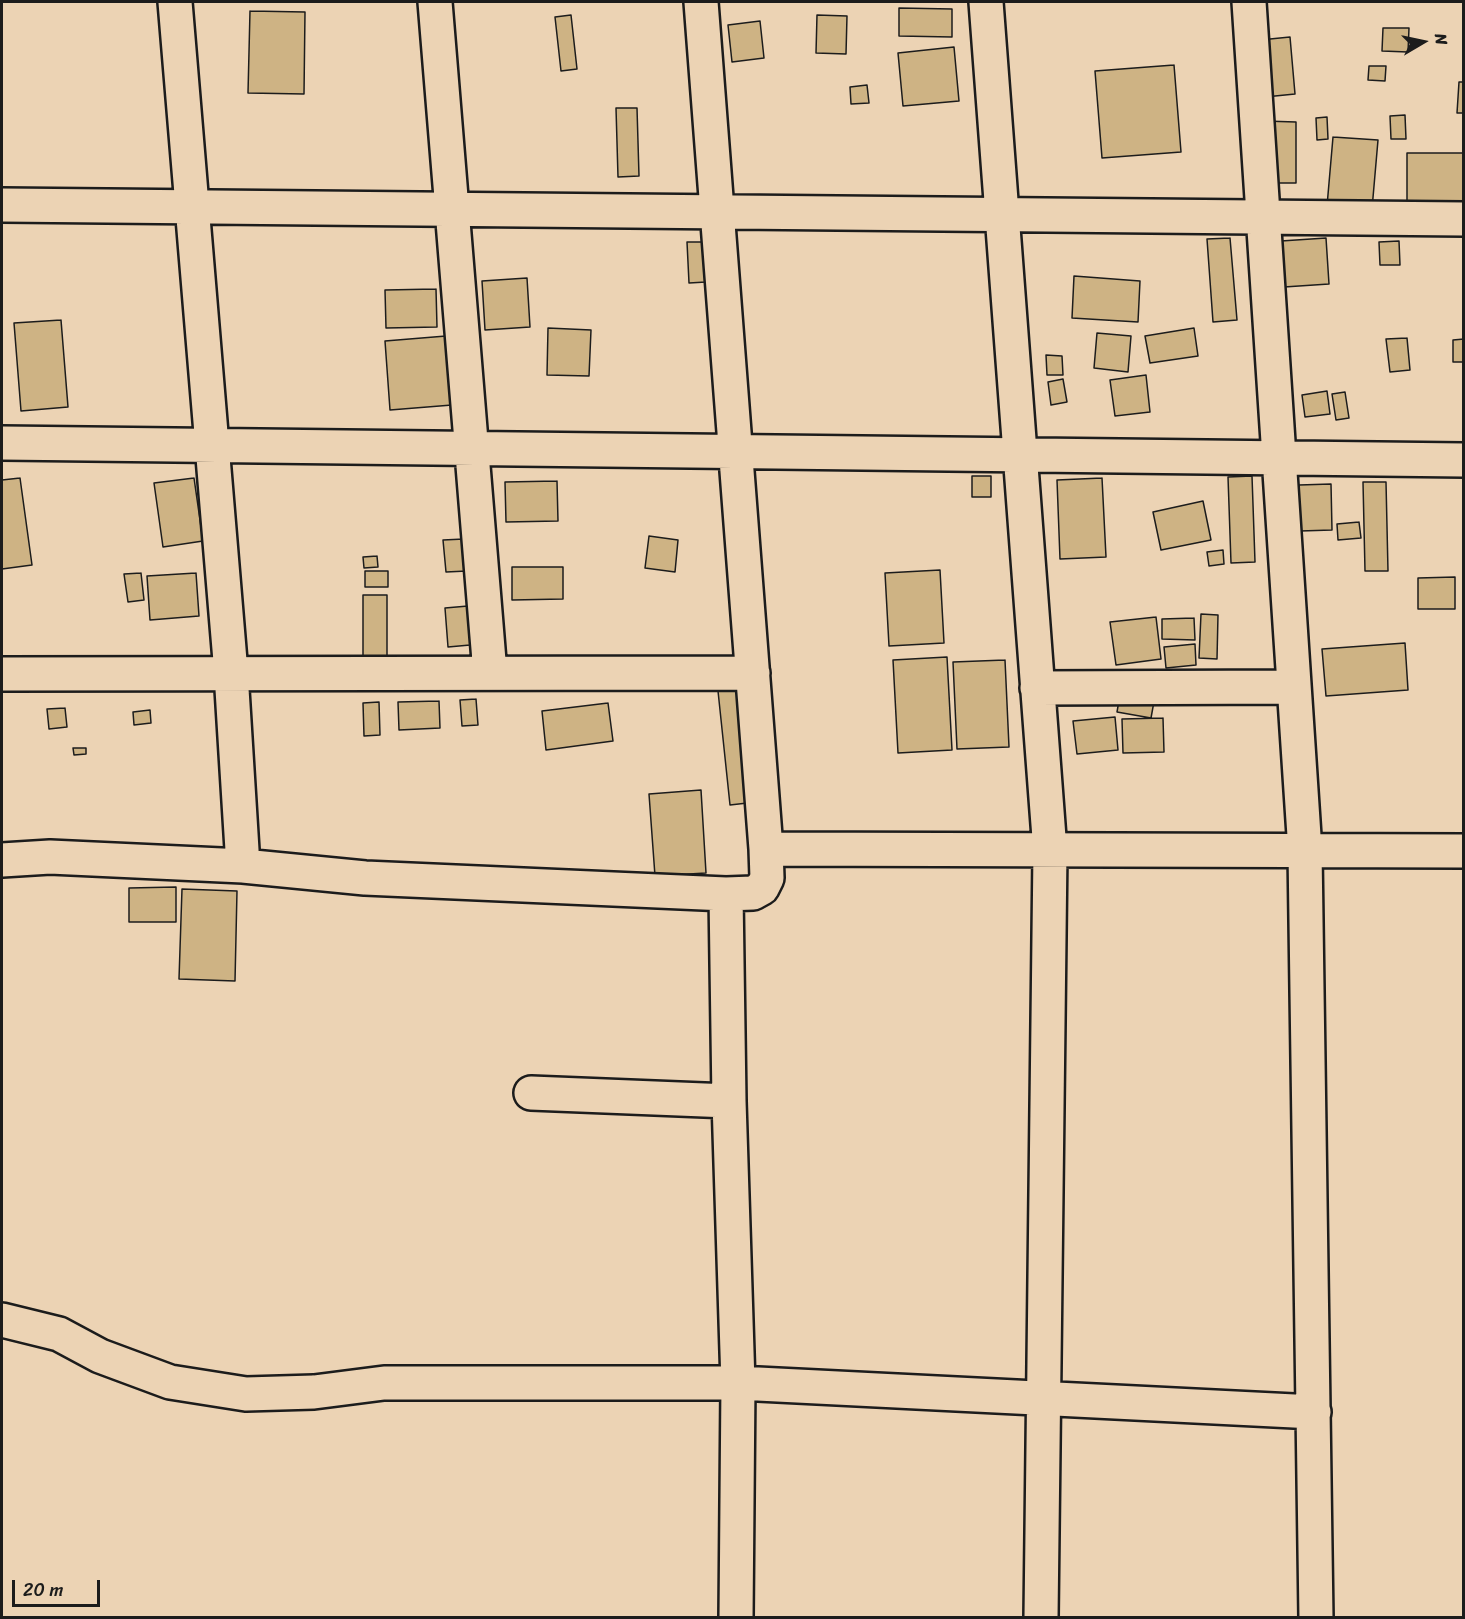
<!DOCTYPE html>
<style>
body{margin:0}
#map{position:relative;width:1465px;height:1619px;overflow:hidden;background:#ecd3b4;font-family:Sriracha,sans-serif}
canvas{display:block}
.frame{position:absolute;inset:0;border:3px solid #1c1c1c;pointer-events:none}
.north{position:absolute;left:1393px;top:12px;width:60px;height:60px;-webkit-text-stroke:4px #ecd3b4;paint-order:stroke;rotate:81deg;font-size:16px;font-weight:700;line-height:24px;text-align:center;color:#1c1c1c}
.north::after{content:'';display:block;margin:auto;width:21px;height:27px;background:#1c1c1c;clip-path:polygon(50% 0,100% 100%,50% 72%,0 100%)}
.scale{position:absolute;left:12px;top:1580px;width:88px;height:27px;box-sizing:border-box;border:3px solid #1c1c1c;border-top:0;padding-left:8px;font-size:18px;line-height:21px;white-space:nowrap;color:#1c1c1c;-webkit-text-stroke:4px #ecd3b4;paint-order:stroke}
</style>
<div id="map">
<canvas width="1465" height="1619"></canvas>
<div class="frame"></div>
<div class="north">N</div>
<div class="scale">20 m</div>
</div>
<script>
const g = document.querySelector('canvas').getContext('2d');
g.lineJoin = 'round';
function fillPath(path, color) {
  g.fillStyle = color;
  g.fill(path, 'evenodd');
}
function shape(rows) {
  const path = new Path2D();
  for (const r of rows) {
    path.moveTo(r[0], r[1]);
    for (let i = 2; i < r.length; i += 2) path.lineTo(r[i], r[i + 1]);
  }
  return path;
}
function strokePath(path, color, width, dash) {
  g.strokeStyle = color;
  g.lineWidth = width;
  g.lineCap = dash ? 'butt' : 'round';
  g.setLineDash(dash || []);
  g.stroke(path);
}
const building = shape([
 [899,8,952,9,952,37,899,36,899,8],
 [250,11,305,12,304,94,248,93,250,11],
 [571,15,577,69,561,71,555,17,571,15],
 [817,15,847,16,846,54,816,53,817,15],
 [760,21,764,58,732,62,728,25,760,21],
 [1383,28,1409,28,1408,52,1382,51,1383,28],
 [1290,37,1295,94,1265,97,1260,40,1290,37],
 [954,47,959,101,903,106,898,53,954,47],
 [1174,65,1181,152,1102,158,1095,71,1174,65],
 [1369,66,1386,66,1385,81,1368,80,1369,66],
 [1459,82,1464,82,1464,113,1457,113,1459,82],
 [867,85,869,103,851,104,850,87,867,85],
 [616,108,637,108,639,176,618,177,616,108],
 [1405,115,1406,139,1391,139,1390,116,1405,115],
 [1327,117,1328,139,1317,140,1316,118,1327,117],
 [1264,121,1296,122,1296,183,1264,183,1264,121],
 [1333,137,1378,140,1372,209,1327,206,1333,137],
 [1407,153,1464,153,1464,202,1407,202,1407,153],
 [1230,238,1237,320,1213,322,1207,239,1230,238],
 [1326,238,1329,284,1284,287,1281,241,1326,238],
 [1399,241,1400,265,1380,265,1379,242,1399,241],
 [687,242,705,242,706,282,689,283,687,242],
 [1074,276,1140,281,1138,322,1072,318,1074,276],
 [527,278,530,327,485,330,482,281,527,278],
 [436,289,437,327,386,328,385,290,436,289],
 [61,320,68,407,21,411,14,323,61,320],
 [548,328,591,330,589,376,547,375,548,328],
 [1194,328,1198,356,1150,363,1145,336,1194,328],
 [1097,333,1131,336,1128,372,1094,368,1097,333],
 [446,336,452,405,390,410,385,341,446,336],
 [1407,338,1410,370,1390,372,1386,339,1407,338],
 [1464,339,1464,362,1453,362,1453,340,1464,339],
 [1046,355,1062,356,1063,375,1047,375,1046,355],
 [1146,375,1150,412,1115,416,1110,380,1146,375],
 [1063,379,1067,402,1051,405,1048,382,1063,379],
 [1327,391,1330,414,1305,417,1302,395,1327,391],
 [1345,392,1349,418,1336,420,1332,394,1345,392],
 [972,476,991,476,991,497,972,497,972,476],
 [1252,476,1255,562,1231,563,1228,477,1252,476],
 [20,478,32,565,2,569,2,480,20,478],
 [194,478,203,541,163,547,154,483,194,478],
 [1102,478,1106,557,1060,559,1057,480,1102,478],
 [557,481,558,521,506,522,505,482,557,481],
 [1363,482,1386,482,1388,571,1365,571,1363,482],
 [1331,484,1332,530,1300,531,1299,485,1331,484],
 [1203,501,1211,540,1161,550,1153,512,1203,501],
 [1359,522,1361,538,1338,540,1337,524,1359,522],
 [649,536,678,540,675,572,645,568,649,536],
 [464,539,467,571,446,572,443,540,464,539],
 [1223,550,1224,564,1209,566,1207,552,1223,550],
 [377,556,378,567,364,568,363,557,377,556],
 [512,567,563,567,563,599,512,600,512,567],
 [940,570,944,643,889,646,885,573,940,570],
 [365,571,388,571,388,587,365,587,365,571],
 [141,573,144,600,128,602,124,574,141,573],
 [196,573,199,616,150,620,147,576,196,573],
 [1455,577,1455,609,1418,609,1418,578,1455,577],
 [363,595,387,595,387,658,363,658,363,595],
 [468,606,470,645,448,647,445,608,468,606],
 [1201,614,1218,615,1217,659,1199,658,1201,614],
 [1156,617,1161,659,1116,665,1110,622,1156,617],
 [1194,618,1195,640,1162,639,1162,619,1194,618],
 [1405,643,1408,690,1326,696,1322,649,1405,643],
 [1195,644,1196,665,1166,668,1164,647,1195,644],
 [947,657,952,750,898,753,893,660,947,657],
 [1005,660,1009,747,957,749,953,662,1005,660],
 [743,688,756,802,730,805,718,691,743,688],
 [1121,689,1155,696,1151,718,1117,712,1121,689],
 [476,699,478,725,462,726,460,700,476,699],
 [439,701,440,728,399,730,398,702,439,701],
 [379,702,380,735,364,736,363,703,379,702],
 [608,703,613,741,546,750,542,711,608,703],
 [65,708,67,727,49,729,47,709,65,708],
 [150,710,151,723,134,725,133,712,150,710],
 [1115,717,1118,750,1077,754,1073,721,1115,717],
 [1163,718,1164,752,1123,753,1122,719,1163,718],
 [73,748,86,748,86,754,74,755,73,748],
 [701,790,706,873,655,876,649,794,701,790],
 [176,887,176,922,129,922,129,888,176,887],
 [182,889,237,891,235,981,179,979,182,889]
]);
fillPath(building, '#ceb384');
strokePath(building, '#1c1c1c', 1.5);
const minor = shape([
 [175,2,231,673,243,866],
 [435,2,490,673],
 [986,2,1050,851,1041,1618],
 [1249,2,1305,851,1316,1618],
 [2,205,1464,219],
 [2,443,1464,460],
 [2,674,753,673],
 [1037,688,1294,687],
 [766,849,1464,851],
 [2,860,50,857,243,866,365,878,726,894,753,893,762,888,767,878,766,849,701,2],
 [726,894,729,1101,738,1383,736,1618],
 [531,1093,729,1101],
 [2,1320,59,1334,100,1356,170,1382,246,1394,314,1392,384,1383,738,1383,1314,1412]
]);
strokePath(minor, '#1c1c1c', 38);
strokePath(minor, '#ecd3b4', 33);
</script>
